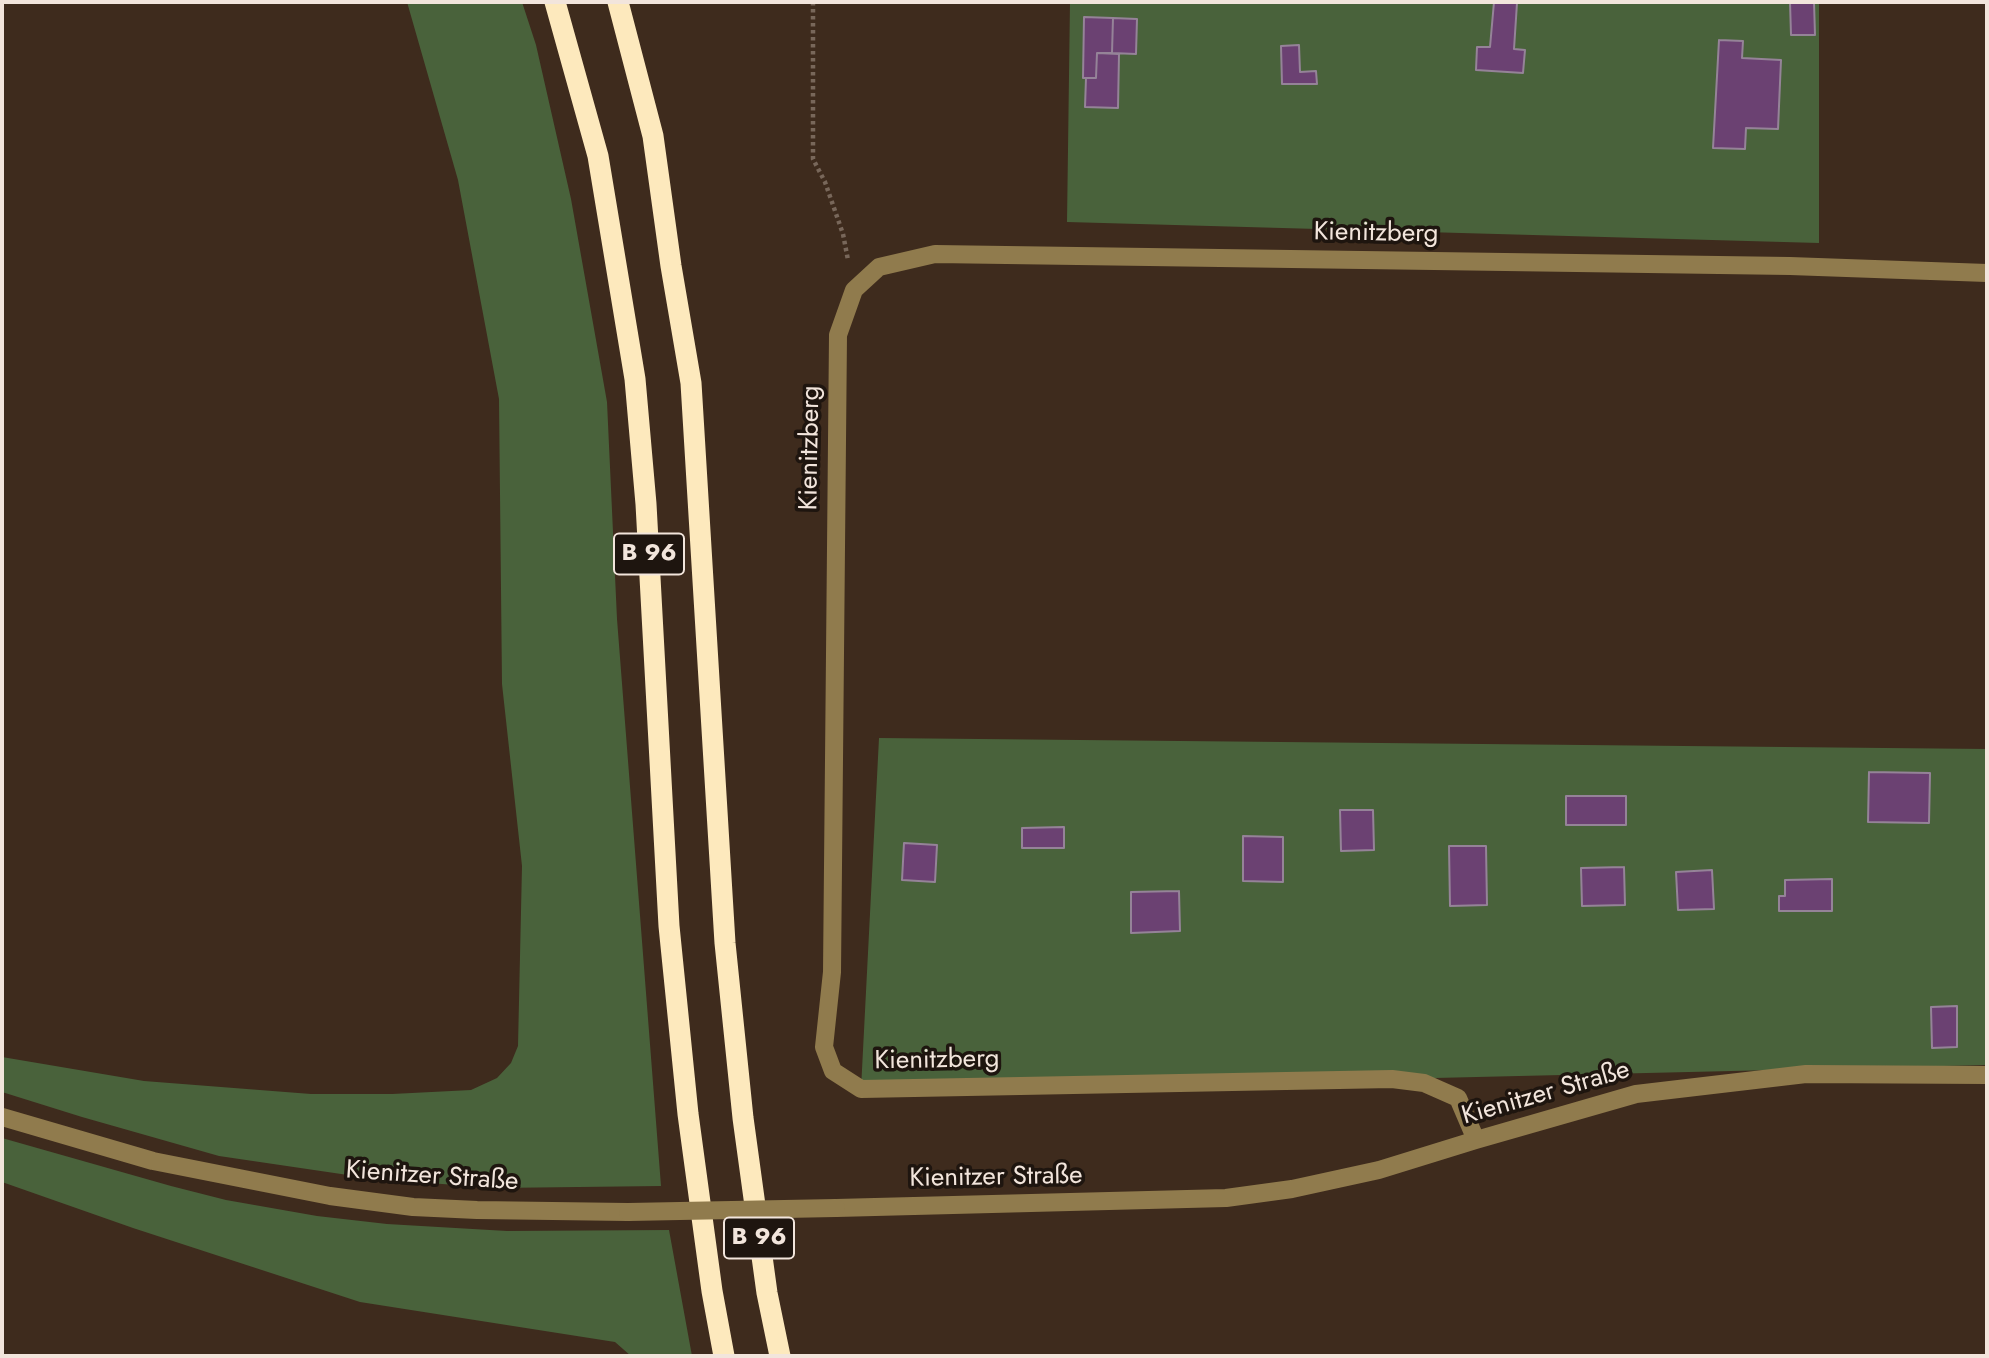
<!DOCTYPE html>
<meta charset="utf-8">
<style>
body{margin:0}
#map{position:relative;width:1989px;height:1358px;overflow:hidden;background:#3e2b1d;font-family:Jost,sans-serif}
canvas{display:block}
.frame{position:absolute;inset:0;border:4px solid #f2e5dc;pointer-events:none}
</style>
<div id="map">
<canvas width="1989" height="1358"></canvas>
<div class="frame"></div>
</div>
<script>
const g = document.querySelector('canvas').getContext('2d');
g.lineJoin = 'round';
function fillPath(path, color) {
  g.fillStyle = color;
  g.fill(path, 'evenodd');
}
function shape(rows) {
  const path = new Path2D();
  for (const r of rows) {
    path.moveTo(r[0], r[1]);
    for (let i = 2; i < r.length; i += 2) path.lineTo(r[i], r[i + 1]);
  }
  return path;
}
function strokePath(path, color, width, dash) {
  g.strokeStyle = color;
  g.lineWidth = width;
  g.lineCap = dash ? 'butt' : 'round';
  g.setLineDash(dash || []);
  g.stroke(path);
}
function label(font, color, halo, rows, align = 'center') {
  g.font = font + ' Jost,sans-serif';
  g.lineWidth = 7;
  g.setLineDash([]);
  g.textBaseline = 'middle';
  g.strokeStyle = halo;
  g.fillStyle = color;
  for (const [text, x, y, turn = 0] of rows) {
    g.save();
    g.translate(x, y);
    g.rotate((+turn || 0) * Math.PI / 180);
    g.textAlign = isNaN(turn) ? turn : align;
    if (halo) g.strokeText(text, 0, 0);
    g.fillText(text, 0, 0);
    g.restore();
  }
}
fillPath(shape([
 [407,2,522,2,536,45,571,199,607,402,617,619,661,1186,496,1188,375,1179,219,1156,82,1117,2,1092,2,1057,144,1081,311,1094,392,1094,471,1090,497,1078,511,1063,518,1046,522,866,502,684,499,399,458,180],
 [1070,2,1819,2,1819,243,1067,222],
 [879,738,1987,749,1987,1065,1392,1079,861,1089],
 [2,1138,171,1186,226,1200,317,1216,387,1224,507,1231,669,1230,692,1356,631,1356,615,1342,360,1302,133,1228,2,1182]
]), '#49623b');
const building = shape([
 [1494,2,1517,3,1514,49,1525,50,1523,73,1476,70,1477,47,1490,47,1494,2],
 [1790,2,1814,2,1815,35,1791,35,1790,2],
 [1084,17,1113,18,1112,53,1097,53,1096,78,1083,78,1084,17],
 [1113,18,1137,19,1136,54,1112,53,1113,18],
 [1719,40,1743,41,1742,58,1781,60,1778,129,1746,128,1745,149,1713,148,1719,40],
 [1299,45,1300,72,1316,71,1317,84,1282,84,1281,46,1299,45],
 [1097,53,1119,54,1118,108,1085,107,1086,78,1096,78,1097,53],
 [1869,772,1930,773,1929,823,1868,822,1869,772],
 [1566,796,1626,796,1626,825,1566,825,1566,796],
 [1340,810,1373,810,1374,850,1341,851,1340,810],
 [1064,827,1064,848,1022,848,1022,828,1064,827],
 [1243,836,1283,837,1283,882,1243,881,1243,836],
 [904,843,937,845,935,882,902,880,904,843],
 [1449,846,1486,846,1487,905,1450,906,1449,846],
 [1624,867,1625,905,1582,906,1581,868,1624,867],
 [1712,870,1714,909,1678,910,1676,872,1712,870],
 [1832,879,1832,911,1779,911,1779,896,1785,896,1785,880,1832,879],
 [1179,891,1180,931,1131,933,1131,892,1179,891],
 [1957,1006,1957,1047,1932,1048,1931,1007,1957,1006]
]);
fillPath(building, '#6b4172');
strokePath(building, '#958398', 2);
strokePath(shape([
 [813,2,813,159,825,182,843,234,848,260]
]), '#78675a', 4.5, [3.5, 3.5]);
strokePath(shape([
 [2,1117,153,1161,330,1196,413,1207,477,1210,628,1212],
 [1476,1140,1458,1098,1424,1083,1392,1079,861,1089,833,1071,824,1047,832,972,838,335,854,290,879,267,935,254,1790,266,1987,273],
 [836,1208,1226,1198,1292,1189,1379,1170,1476,1140,1636,1094,1806,1074,1987,1075]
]), '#907b4d', 18);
strokePath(shape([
 [555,2,598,156,635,379,646,504,669,926,688,1114,712,1291,724,1356],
 [618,2,653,136,671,266,691,383,725,943,743,1118,767,1293,780,1356]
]), '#fde9bd', 21);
strokePath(shape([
 [628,1212,836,1208]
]), '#907b4d', 18);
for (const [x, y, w] of [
 [649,554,70],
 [759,1238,70]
]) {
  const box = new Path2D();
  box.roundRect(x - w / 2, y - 20.5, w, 41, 5);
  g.fillStyle = '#1e150f';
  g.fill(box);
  strokePath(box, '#f2e5dc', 2);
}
label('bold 24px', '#f2e5dc', null, [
 ["B 96",649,554],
 ["B 96",759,1238]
]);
label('26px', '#f2e5dc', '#1e150f', [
 ["Kienitzberg",1376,234,1],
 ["Kienitzberg",811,448,-89],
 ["Kienitzberg",937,1061,-1],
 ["Kienitzer Straße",1546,1094,-16],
 ["Kienitzer Straße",432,1177,4],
 ["Kienitzer Straße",996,1178,-1]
]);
</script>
